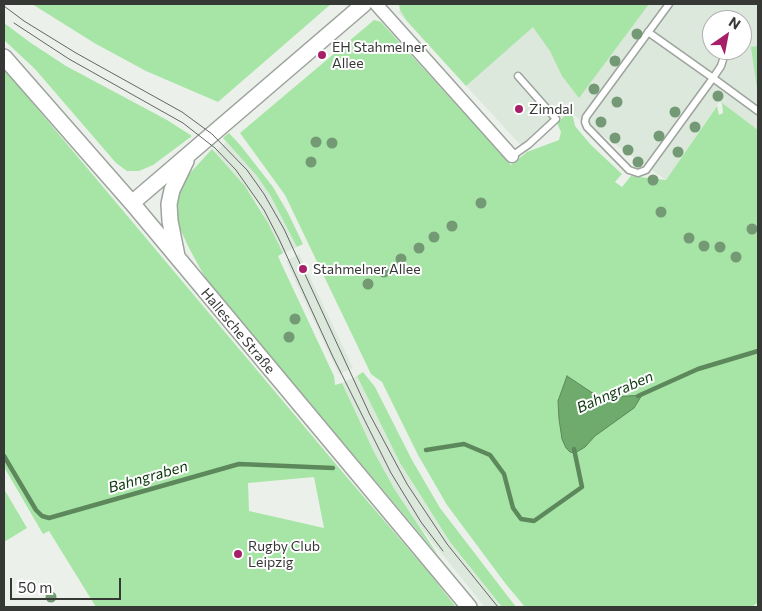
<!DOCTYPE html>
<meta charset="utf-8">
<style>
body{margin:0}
#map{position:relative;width:762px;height:611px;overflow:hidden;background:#ebf1ea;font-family:Commissioner,sans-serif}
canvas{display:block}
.frame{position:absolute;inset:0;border:5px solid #363836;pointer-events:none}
.north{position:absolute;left:702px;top:10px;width:50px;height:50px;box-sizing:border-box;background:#fff;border:1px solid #afafaf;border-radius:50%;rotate:33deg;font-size:14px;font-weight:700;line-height:20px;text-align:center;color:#363836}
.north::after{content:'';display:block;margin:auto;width:18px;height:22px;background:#a71f68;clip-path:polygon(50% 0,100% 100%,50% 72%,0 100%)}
.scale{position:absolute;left:10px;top:578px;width:111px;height:22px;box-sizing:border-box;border:2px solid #363836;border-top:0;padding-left:6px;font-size:15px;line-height:18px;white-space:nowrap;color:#363836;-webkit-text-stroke:4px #fff;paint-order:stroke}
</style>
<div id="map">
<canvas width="762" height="611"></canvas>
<div class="frame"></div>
<div class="north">N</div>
<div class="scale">50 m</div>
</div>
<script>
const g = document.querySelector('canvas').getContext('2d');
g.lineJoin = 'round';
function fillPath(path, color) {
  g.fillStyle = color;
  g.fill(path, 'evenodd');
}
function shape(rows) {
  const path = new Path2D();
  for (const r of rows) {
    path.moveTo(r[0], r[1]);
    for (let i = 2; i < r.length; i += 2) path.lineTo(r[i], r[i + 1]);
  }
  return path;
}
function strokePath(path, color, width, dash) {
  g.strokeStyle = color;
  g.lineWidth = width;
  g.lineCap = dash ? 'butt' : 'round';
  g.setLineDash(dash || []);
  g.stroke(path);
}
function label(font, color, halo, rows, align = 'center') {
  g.font = font + ' Commissioner,sans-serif';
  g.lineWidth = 4;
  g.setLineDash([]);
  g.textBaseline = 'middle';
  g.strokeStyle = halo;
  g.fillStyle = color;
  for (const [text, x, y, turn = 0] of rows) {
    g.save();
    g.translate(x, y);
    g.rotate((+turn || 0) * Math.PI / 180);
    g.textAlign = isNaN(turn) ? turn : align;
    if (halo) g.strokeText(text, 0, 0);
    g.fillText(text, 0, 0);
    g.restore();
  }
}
fillPath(shape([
 [408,4,758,4,758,130,719,102,666,180,569,112,527,152,398,12],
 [712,20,742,20,742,50,712,50],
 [226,142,257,176,270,195,297,247,283,253,258,204,245,186,215,152],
 [299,254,353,368,339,374,286,261],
 [357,376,400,463,416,489,450,542,502,607,485,607,415,521,395,490,374,452,342,383]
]), '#dce8dc');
fillPath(shape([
 [32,4,331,4,218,102,146,71,96,44],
 [399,4,649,4,579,98,562,76,550,51,533,27,466,86,407,21,400,10],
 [374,20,381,22,511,165,527,152,559,140,561,132,557,123,569,112,573,117,575,126,591,145,622,174,615,182,622,187,631,176,666,180,717,106,719,115,723,113,722,103,758,130,758,602,752,607,525,607,505,583,447,505,418,455,382,382,371,374,285,195,240,133],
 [4,23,31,43,66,66,167,120,192,136,153,165,139,171,127,171,116,163,35,69,4,40],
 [758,46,758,95,751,47],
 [4,69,345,475,430,574,456,607,96,607,49,531,43,534,4,467],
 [314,477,324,528,249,511,248,483],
 [229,133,241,146,273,187,288,213,303,244,297,247,270,195,257,176,223,138],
 [212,149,245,186,268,223,283,253,278,256,281,263,334,376,335,385,342,383,374,452,395,490,438,555,207,281,189,248,176,220,175,206,181,183],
 [363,372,375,387,412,460,440,508,516,607,502,607,450,542,400,463,357,376],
 [4,489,27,528,4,542]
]), '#a6e5a5');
const water = shape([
 [567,376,600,398,642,395,634,408,595,436,585,447,575,453,570,452,566,448,562,439,559,419,558,401,567,376]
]);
fillPath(water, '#6eab6d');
strokePath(water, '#5d885c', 1);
strokePath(shape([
 [638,396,698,369,758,351],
 [426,450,464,444,490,455,504,474,513,508,521,519,534,521,582,487,574,449],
 [4,456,36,510,42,516,49,518,239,464,333,468]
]), '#5d885c', 4.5);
const service = shape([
 [669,4,586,117,585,122,587,127,629,170,638,173,646,170,713,78,758,111],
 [648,32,713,78,721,66,726,50],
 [512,156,529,144,556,119,518,76]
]);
const minor = shape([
 [376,4,512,156]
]);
const tertiary = shape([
 [4,57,132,203,469,607],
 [132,203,364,4],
 [177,256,170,221,169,204,172,190,186,161]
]);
strokePath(service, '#9da39d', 9);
strokePath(minor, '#9da39d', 15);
strokePath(tertiary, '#9da39d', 18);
strokePath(service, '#fff', 6);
strokePath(minor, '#fff', 12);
strokePath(tertiary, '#fff', 15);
strokePath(shape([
 [4,6,24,21,76,53,182,112,212,134,247,170,264,194,284,229,370,415,407,484,447,544,498,607],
 [14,23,69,59,183,123,215,148,236,170,264,210,279,239,333,357,391,473,421,522,443,551]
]), '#636663', 1);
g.fillStyle = '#749a75';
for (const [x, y] of [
 [637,34],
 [615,61],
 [594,89],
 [718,96],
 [617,102],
 [675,112],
 [601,122],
 [695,127],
 [659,136],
 [615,138],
 [316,142],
 [332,143],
 [628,150],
 [678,152],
 [311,162],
 [638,162],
 [653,180],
 [481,203],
 [661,212],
 [452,226],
 [752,229],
 [434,237],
 [689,238],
 [704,246],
 [720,247],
 [419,248],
 [736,257],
 [401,259],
 [384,272],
 [368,284],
 [295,319],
 [289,337],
 [51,597]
]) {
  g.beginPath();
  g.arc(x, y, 5.5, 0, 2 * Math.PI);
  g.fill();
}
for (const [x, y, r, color] of [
 [322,55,5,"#a71f68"],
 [519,109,5,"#a71f68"],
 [303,269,5,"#a71f68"],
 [238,554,5,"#a71f68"]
]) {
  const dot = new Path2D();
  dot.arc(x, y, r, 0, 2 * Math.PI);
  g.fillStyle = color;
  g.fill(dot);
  strokePath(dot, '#fff', 2);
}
label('14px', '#363836', '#fff', [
 ["EH Stahmelner",332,47],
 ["Allee",332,63],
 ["Zimdal",529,109],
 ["Stahmelner Allee",313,269],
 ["Rugby Club",248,546],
 ["Leipzig",248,562]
], 'left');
label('14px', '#363836', '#fff', [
 ["Hallesche Straße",238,331,50]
]);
label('italic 15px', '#0d390f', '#fff', [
 ["Bahngraben",615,392,-24],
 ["Bahngraben",148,477,-16]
]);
</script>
